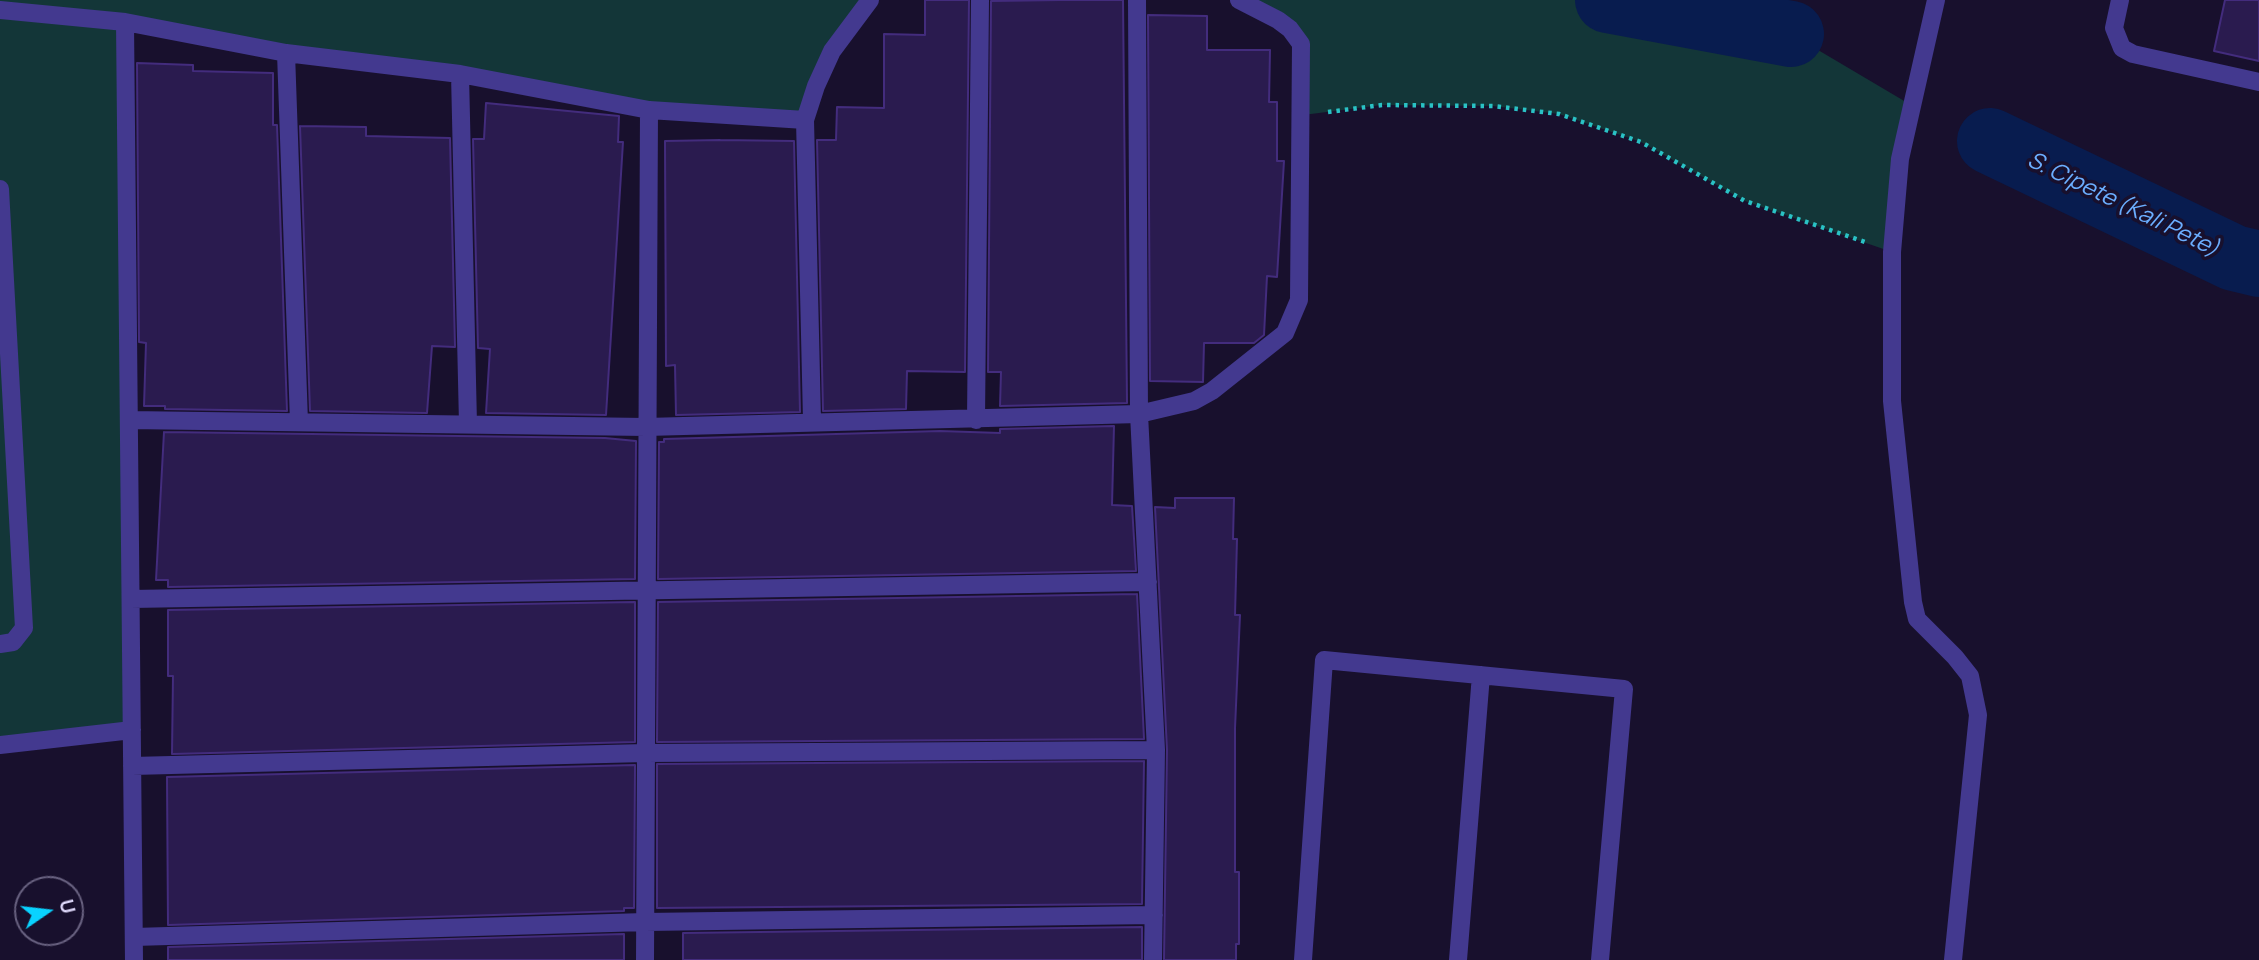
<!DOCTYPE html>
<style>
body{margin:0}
#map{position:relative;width:2259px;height:960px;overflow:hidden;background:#18102d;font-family:Manrope,sans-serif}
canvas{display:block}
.north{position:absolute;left:14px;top:876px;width:70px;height:70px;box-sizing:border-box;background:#18102d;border:2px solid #696281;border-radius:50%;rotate:76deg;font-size:19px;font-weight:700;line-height:28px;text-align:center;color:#e3ddff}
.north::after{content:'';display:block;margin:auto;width:24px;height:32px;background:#09d2ff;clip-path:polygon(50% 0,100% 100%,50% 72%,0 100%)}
</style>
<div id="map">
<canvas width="2259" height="960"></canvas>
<div class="north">U</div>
</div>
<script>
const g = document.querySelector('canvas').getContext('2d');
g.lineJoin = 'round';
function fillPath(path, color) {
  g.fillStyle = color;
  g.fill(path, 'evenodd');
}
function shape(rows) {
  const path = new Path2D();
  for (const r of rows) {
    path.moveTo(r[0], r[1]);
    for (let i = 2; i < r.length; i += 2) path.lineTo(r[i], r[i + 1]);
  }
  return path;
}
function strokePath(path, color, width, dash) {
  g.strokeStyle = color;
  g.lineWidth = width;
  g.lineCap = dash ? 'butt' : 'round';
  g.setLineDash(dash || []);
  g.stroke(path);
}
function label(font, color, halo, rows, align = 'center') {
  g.font = font + ' Manrope,sans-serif';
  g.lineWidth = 7;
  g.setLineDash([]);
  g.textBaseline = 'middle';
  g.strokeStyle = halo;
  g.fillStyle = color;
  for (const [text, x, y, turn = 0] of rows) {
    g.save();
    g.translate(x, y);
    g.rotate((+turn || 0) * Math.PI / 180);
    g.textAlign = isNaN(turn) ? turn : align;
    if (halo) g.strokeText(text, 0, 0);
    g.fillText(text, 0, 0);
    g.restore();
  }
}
fillPath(shape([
 [0,0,870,0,832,51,805,120,649,110,125,22,132,730,0,745],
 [1239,0,1608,0,1791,34,1911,105,1892,252,1745,201,1641,142,1559,114,1493,106,1382,105,1303,115,1301,44]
]), '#133638');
strokePath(shape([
 [1608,0,1791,34],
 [1990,141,2234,258,2259,264]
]), '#081c4f', 66);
const building = shape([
 [925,0,969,0,965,372,907,371,906,409,823,411,817,140,836,140,837,107,884,108,884,34,925,35,925,0],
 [1061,0,1123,0,1127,403,1000,406,1001,372,988,372,991,1,1061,0],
 [2225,0,2259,0,2259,61,2214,51,2225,0],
 [1148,15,1207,16,1207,50,1270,50,1269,102,1277,102,1277,161,1284,161,1277,277,1267,276,1264,335,1254,343,1204,343,1203,382,1150,381,1148,15],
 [137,63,193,65,193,71,273,73,273,125,277,125,287,411,165,409,165,406,144,406,146,343,139,342,137,63],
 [486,103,619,116,618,142,623,142,606,415,486,413,490,349,478,348,473,139,484,139,486,103],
 [300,126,366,127,366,136,450,138,455,347,432,346,427,413,310,411,300,126],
 [720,140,794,141,800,412,676,415,675,365,666,366,665,141,720,140],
 [1114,426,1112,505,1132,506,1136,571,658,579,659,442,664,442,664,439,940,431,1000,433,1000,429,1114,426],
 [164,432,605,438,636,441,635,579,168,587,168,580,156,580,164,432],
 [1175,498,1234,498,1233,539,1237,539,1235,615,1240,615,1235,728,1235,872,1239,872,1239,944,1236,944,1236,960,1164,960,1167,750,1155,507,1175,508,1175,498],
 [1137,594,1144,739,657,742,658,602,1137,594],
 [635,602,635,742,172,754,173,676,168,676,168,610,635,602],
 [1144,761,1142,904,657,908,657,764,1144,761],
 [635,765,634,908,624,908,624,911,168,925,167,777,635,765],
 [1142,927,1142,960,683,960,683,933,1142,927],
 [624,934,624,960,168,960,168,947,624,934]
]);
fillPath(building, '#2a1b4f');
strokePath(building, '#432c7d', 2);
strokePath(shape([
 [1328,112,1382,105,1493,106,1559,114,1641,142,1745,201,1865,242]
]), '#2ac2c5', 4.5, [3.5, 5]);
strokePath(shape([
 [1137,0,1139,414,1156,750,1153,960],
 [1936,0,1900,159,1892,252,1892,401,1913,602,1917,619,1955,657,1970,676,1978,715,1953,960],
 [2120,0,2114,28,2122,48,2133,54,2259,82],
 [0,10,125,22,286,53,460,74,649,110,805,120,816,86,832,51,870,0],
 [125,22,134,960],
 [286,53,299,422],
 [460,74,468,424],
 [805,120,812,420],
 [0,189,24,628,13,642,0,644],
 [129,420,646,427,1139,414,1194,401,1212,391,1285,333,1299,300,1301,44,1290,29,1278,20,1239,0],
 [976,420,980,0],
 [131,599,1148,582],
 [0,745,132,730],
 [132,766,645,753,1156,750],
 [134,937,645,922,1154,915],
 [645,960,649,110],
 [1303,960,1324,660,1624,689,1600,960],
 [1458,960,1481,675]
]), '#43398f', 18);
label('italic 23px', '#6baeff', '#18102d', [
 ["S. Cipete (Kali Pete)",2123,205,26]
]);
</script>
